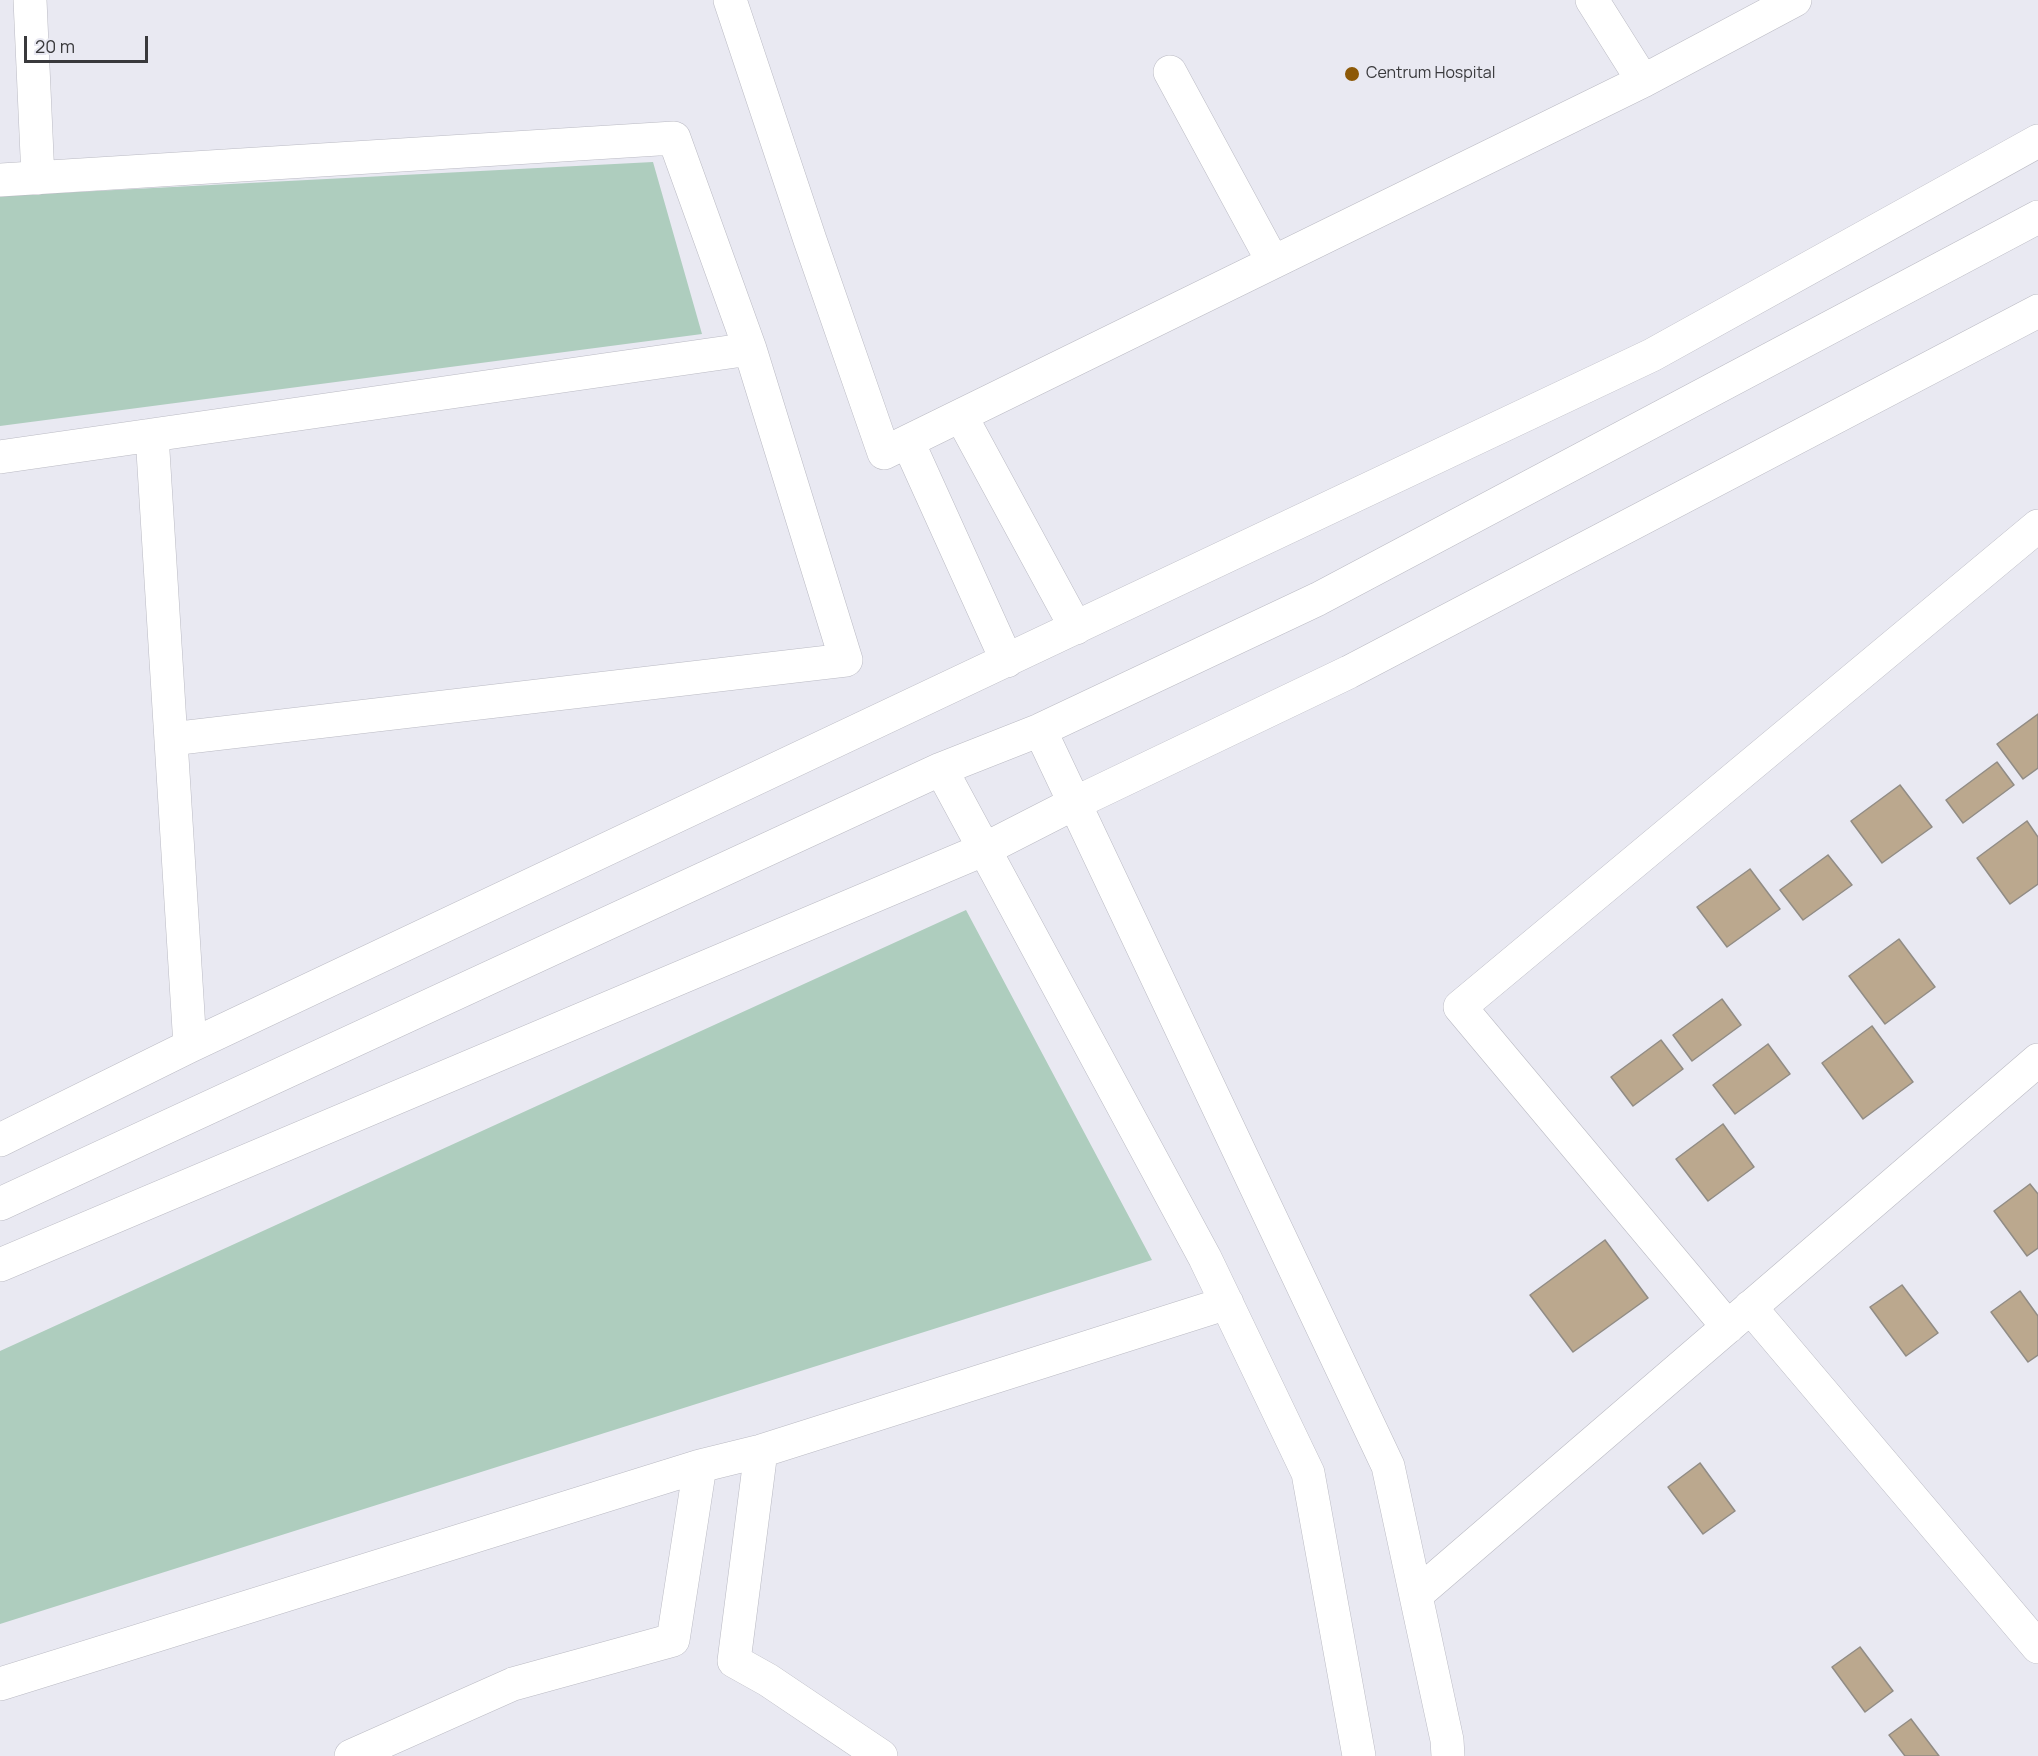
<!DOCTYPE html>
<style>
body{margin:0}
#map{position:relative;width:2038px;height:1756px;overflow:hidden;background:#e9e9f2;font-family:Manrope,sans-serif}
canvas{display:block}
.scale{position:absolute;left:24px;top:36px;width:124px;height:27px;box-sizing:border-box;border:3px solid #39393c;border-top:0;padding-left:8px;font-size:18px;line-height:21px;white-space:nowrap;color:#39393c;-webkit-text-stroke:4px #e9e9f2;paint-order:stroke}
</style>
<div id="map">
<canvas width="2038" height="1756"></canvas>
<div class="scale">20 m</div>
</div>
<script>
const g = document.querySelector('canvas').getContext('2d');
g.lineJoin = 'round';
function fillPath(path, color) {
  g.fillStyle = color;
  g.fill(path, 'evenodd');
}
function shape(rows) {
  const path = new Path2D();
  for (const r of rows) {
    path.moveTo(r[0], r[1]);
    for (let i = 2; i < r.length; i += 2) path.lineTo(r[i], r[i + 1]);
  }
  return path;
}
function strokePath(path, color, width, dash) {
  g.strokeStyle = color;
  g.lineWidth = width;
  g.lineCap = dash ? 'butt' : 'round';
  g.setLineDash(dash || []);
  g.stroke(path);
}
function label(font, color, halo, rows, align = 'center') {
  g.font = font + ' Manrope,sans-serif';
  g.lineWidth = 4.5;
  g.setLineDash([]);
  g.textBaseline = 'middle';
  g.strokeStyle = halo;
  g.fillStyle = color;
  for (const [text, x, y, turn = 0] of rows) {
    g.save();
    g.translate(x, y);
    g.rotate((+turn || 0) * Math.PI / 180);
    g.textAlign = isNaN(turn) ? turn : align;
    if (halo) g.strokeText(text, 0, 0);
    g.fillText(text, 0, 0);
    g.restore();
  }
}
fillPath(shape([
 [653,162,702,334,0,426,0,196],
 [966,910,1152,1260,0,1624,0,1351]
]), '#aecdbe');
const building = shape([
 [2038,714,2038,768,2023,779,1997,744,2038,714],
 [1997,762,2014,785,1963,823,1946,800,1997,762],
 [1900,785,1932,827,1882,863,1851,821,1900,785],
 [2027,821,2038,837,2038,884,2010,904,1977,858,2027,821],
 [1828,855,1852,885,1803,920,1780,890,1828,855],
 [1750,869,1780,909,1727,947,1697,907,1750,869],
 [1899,939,1935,987,1885,1024,1849,976,1899,939],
 [1722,999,1741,1025,1692,1061,1673,1035,1722,999],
 [1872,1026,1913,1082,1863,1119,1822,1063,1872,1026],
 [1661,1040,1683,1069,1633,1106,1611,1077,1661,1040],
 [1768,1044,1790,1074,1735,1114,1713,1085,1768,1044],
 [1723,1124,1754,1167,1708,1201,1676,1159,1723,1124],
 [2030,1184,2038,1194,2038,1248,2027,1256,1994,1211,2030,1184],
 [1605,1240,1648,1298,1573,1352,1530,1295,1605,1240],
 [1902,1285,1938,1333,1906,1356,1870,1307,1902,1285],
 [2020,1291,2038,1316,2038,1355,2028,1362,1991,1312,2020,1291],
 [1700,1463,1735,1511,1703,1534,1668,1487,1700,1463],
 [1860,1647,1893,1691,1865,1712,1832,1667,1860,1647],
 [1911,1719,1939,1756,1905,1756,1889,1735,1911,1719]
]);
fillPath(building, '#bba88e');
strokePath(building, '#918c85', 1.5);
const minor = shape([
 [30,0,38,178],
 [730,0,810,240,884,453,1643,81,1795,0],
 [1592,0,1643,81],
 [1170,72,1273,262],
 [0,180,674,138,750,349,846,660,171,739],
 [961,416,1076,628],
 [152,435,190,1046],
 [908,442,1007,661],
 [0,457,750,349],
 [1040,730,1388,1466,1447,1740,1448,1756],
 [941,769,1205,1258,1308,1473,1359,1756],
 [0,1140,190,1046,1652,355,2038,141],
 [0,1204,941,769,1040,730,1318,599,2038,217],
 [0,1265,985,849,1073,804,1349,672,2038,311],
 [1750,1307,2038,1647],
 [1728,1327,1460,1007,2038,526],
 [761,1451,734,1661,768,1680,881,1756],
 [1416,1595,2038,1060],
 [0,1684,700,1466,761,1451,1227,1303],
 [351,1756,513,1684,673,1640,700,1466]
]);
strokePath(minor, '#babac3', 34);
strokePath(minor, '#fff', 33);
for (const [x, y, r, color] of [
 [1352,74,8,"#8d5907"]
]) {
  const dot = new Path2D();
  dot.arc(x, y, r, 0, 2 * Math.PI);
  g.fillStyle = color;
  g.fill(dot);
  strokePath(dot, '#e9e9f2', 2);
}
label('16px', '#39393c', '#e9e9f2', [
 ["Centrum Hospital",1366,74]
], 'left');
</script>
